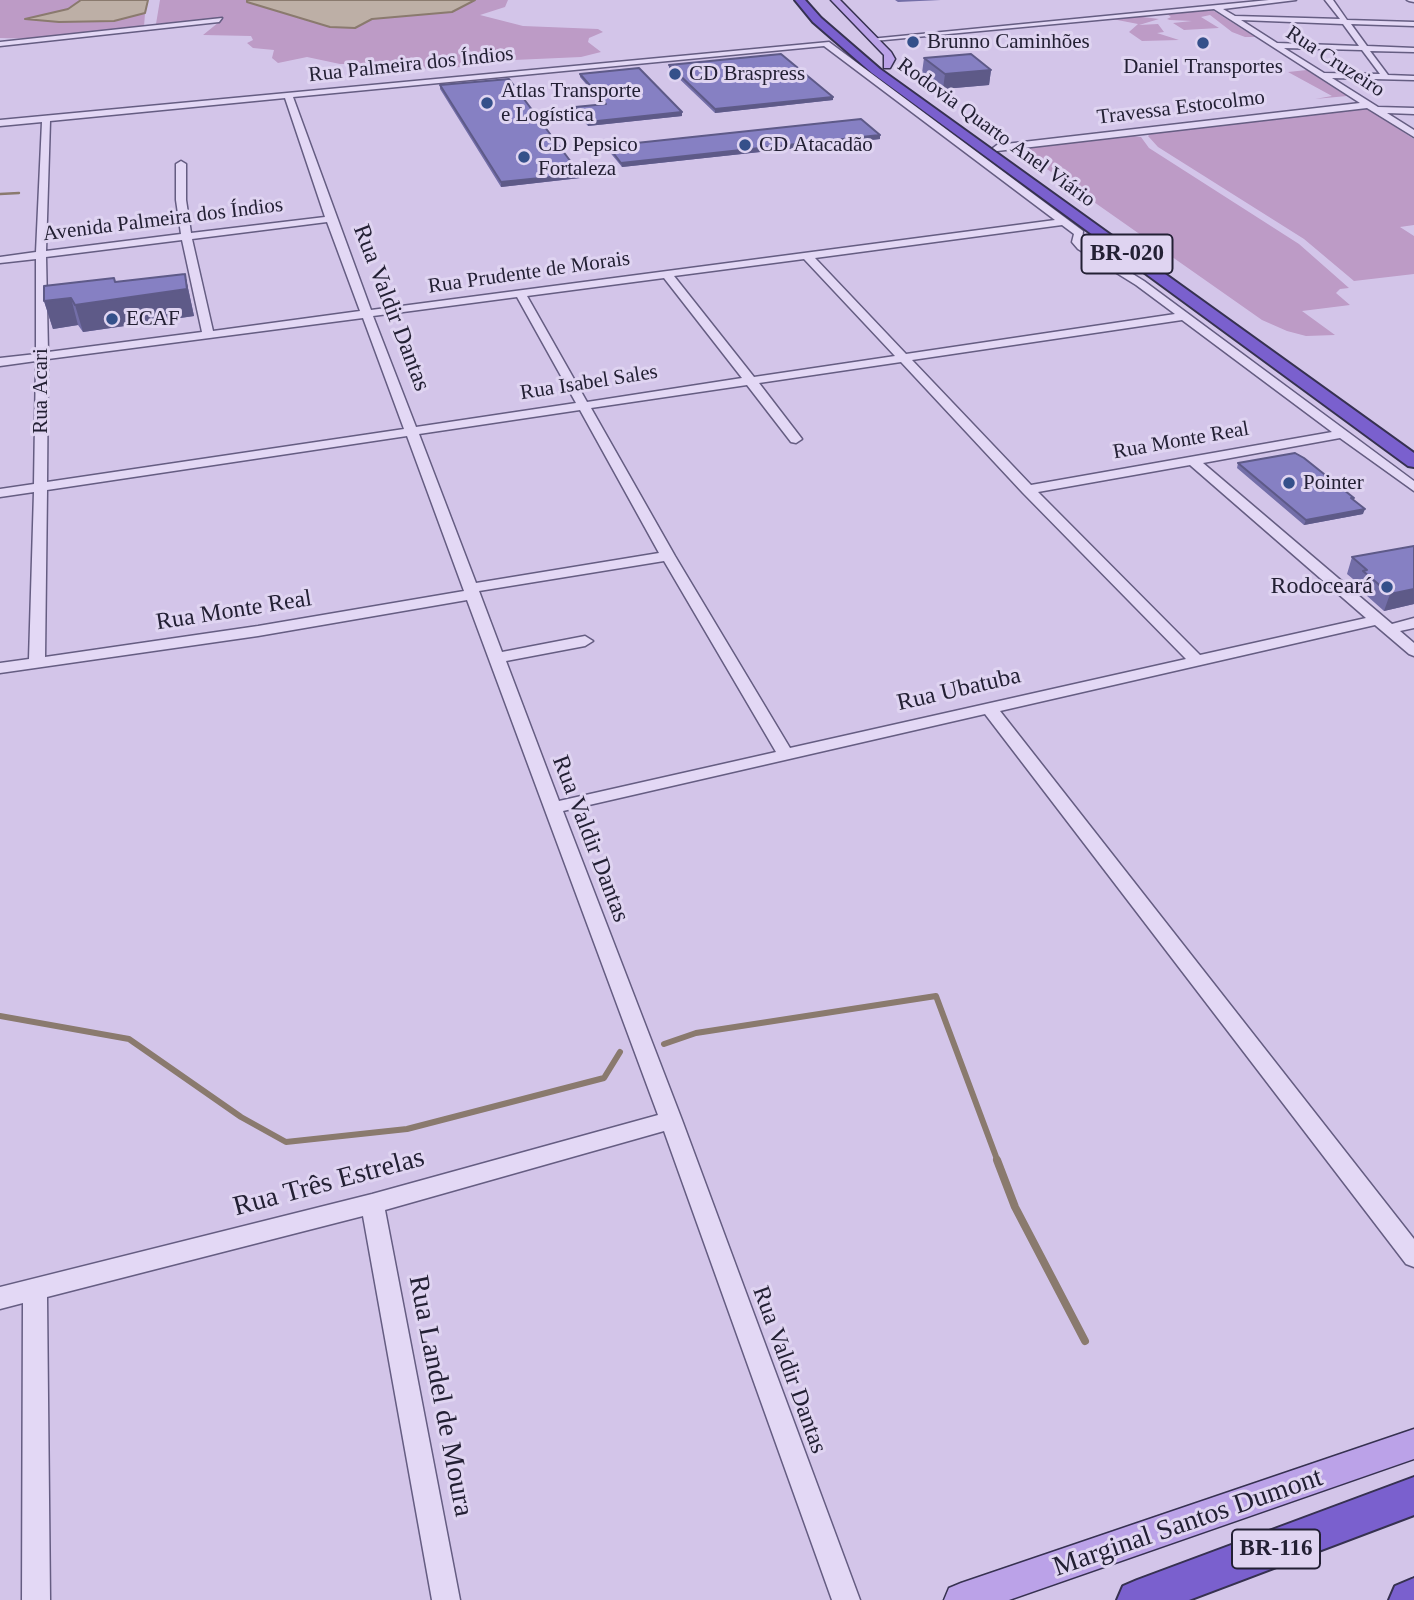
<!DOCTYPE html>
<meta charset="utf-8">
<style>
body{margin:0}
canvas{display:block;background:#d3c5e9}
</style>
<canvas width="1414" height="1600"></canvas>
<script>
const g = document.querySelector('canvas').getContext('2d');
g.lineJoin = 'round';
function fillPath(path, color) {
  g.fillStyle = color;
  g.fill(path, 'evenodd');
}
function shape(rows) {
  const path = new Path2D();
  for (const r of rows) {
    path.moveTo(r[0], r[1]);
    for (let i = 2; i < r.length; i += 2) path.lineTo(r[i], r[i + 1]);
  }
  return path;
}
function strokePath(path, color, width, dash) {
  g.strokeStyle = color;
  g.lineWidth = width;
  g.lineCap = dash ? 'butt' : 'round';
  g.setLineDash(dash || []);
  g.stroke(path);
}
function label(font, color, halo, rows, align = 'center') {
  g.font = font + ' Georgia,serif';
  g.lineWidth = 6;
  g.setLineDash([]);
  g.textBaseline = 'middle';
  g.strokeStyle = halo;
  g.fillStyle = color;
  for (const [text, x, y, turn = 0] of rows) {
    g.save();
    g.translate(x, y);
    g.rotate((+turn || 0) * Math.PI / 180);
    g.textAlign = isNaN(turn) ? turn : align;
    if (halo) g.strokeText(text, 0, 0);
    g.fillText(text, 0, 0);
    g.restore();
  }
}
fillPath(shape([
 [0,0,84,0,68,9,33,18,59,22,102,22,145,13,144,27,38,39,0,38],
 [160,0,247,0,247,2,355,28,372,19,452,12,475,0,508,0,505,7,480,15,523,26,598,29,603,32,589,38,588,42,601,52,581,57,514,60,437,70,391,64,340,64,307,57,278,63,272,58,274,50,253,48,247,43,253,40,251,36,203,35,224,18,156,24],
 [1208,9,1214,11,1255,37,1245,37,1232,32,1210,15,1201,17,1219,28,1184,30,1173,23,1192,21,1170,20,1167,19,1171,17,1166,13],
 [1135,16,1159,19,1139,25,1158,24,1164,32,1157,33,1179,40,1142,41,1129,32,1138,24,1107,18],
 [1307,70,1347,96,1315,99,1332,96,1288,72],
 [1365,107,1414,139,1414,225,1400,227,1414,236,1414,274,1354,281,1304,239,1158,147,1148,136,1151,133],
 [1126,135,1141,137,1149,148,1299,244,1349,288,1340,289,1336,293,1350,305,1302,311,1335,335,1306,336,1287,331,1262,320,1017,148]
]), '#bd9bc6');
const water = shape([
 [81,0,148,0,145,13,114,21,59,22,25,19,68,9,81,0],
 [247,0,475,0,452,12,372,19,355,28,330,27,247,2,247,0]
]);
fillPath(water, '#bdafa6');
strokePath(water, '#8a7a6e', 2);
strokePath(shape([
 [0,194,19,193]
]), '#8a7a6e', 2.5);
strokePath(shape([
 [0,1016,129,1039,241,1117,286,1142,407,1129,604,1078,620,1052],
 [664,1044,696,1033,936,996,998,1162]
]), '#8a7a6e', 6);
strokePath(shape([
 [997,1160,1015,1207,1085,1341]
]), '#8a7a6e', 8);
const minor = shape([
 [1269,0,1296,0,1223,9,1235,16,1340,19,1325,0,1333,0,1347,20,1414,22,1414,26,1351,24,1367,46,1414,48,1414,52,1370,51,1388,75,1414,76,1414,80,1332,78,1378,107,1414,108,1414,114,1387,113,1414,130,1414,137,1367,108,997,151,993,148,997,145,1360,103,1214,9,874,41,870,39,1269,0],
 [1241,20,1343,24,1359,46,1277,43,1241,20],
 [1284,48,1362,50,1380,74,1324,73,1284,48],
 [1407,0,1414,0,1414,2,1409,1,1407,0],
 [222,18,219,22,0,46,0,42,222,18],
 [829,42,1083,231,1082,241,1086,245,1144,281,1414,481,1414,491,1340,438,1203,463,1392,624,1414,618,1414,628,1400,631,1414,643,1414,656,1409,654,1375,625,1000,711,1414,1239,1414,1267,1406,1264,985,714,563,811,682,1120,860,1600,832,1600,664,1131,385,1210,460,1600,432,1600,363,1216,47,1297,50,1600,22,1600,23,1303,0,1309,0,1287,372,1194,658,1115,467,600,258,636,0,673,0,663,29,659,34,492,0,497,0,489,34,484,36,361,0,366,0,358,36,354,36,259,0,263,0,257,36,252,42,122,0,126,0,120,829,42],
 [824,46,1055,220,371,310,293,97,824,46],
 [285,98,325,217,191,233,186,200,186,164,181,161,176,164,176,200,181,234,46,251,50,121,285,98],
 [327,222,360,311,213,331,192,239,327,222],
 [1062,225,1074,234,1072,242,1078,249,1136,285,1175,314,906,354,815,258,1062,225],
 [182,240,202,332,48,352,46,257,182,240],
 [804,259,895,356,754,377,674,276,804,259],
 [664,278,742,378,587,402,527,296,664,278],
 [517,297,576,403,416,427,373,316,517,297],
 [363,318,404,429,47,482,48,359,363,318],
 [1182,320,1332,432,1031,485,912,360,1182,320],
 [901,362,1023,493,1186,659,790,748,675,556,591,408,747,385,791,442,796,443,802,439,759,383,901,362],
 [580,410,659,553,476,583,419,434,580,410],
 [407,436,464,591,258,626,45,657,47,490,407,436],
 [1190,465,1366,618,1200,655,1038,492,1190,465],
 [664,561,776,752,559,801,506,661,585,646,593,641,585,636,502,652,479,591,664,561]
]);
const major = shape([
 [831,0,840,0,891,52,895,59,890,68,884,68,884,55,831,0],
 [1414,1429,1414,1459,1009,1600,944,1600,949,1588,961,1583,1414,1429]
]);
const highway = shape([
 [795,0,805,0,821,18,880,69,1414,453,1414,467,1408,466,872,73,813,22,795,0],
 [1414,1477,1414,1515,1189,1600,1117,1600,1123,1586,1137,1580,1414,1477],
 [1414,1578,1414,1600,1389,1600,1395,1586,1414,1578]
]);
strokePath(minor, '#655d82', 3);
strokePath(major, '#363150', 3);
strokePath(highway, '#363150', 4);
fillPath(minor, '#e3d8f5');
fillPath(major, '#bba2e8');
fillPath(highway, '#7a60ce');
fillPath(shape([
 [895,0,941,0,898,2],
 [924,58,991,70,989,85,943,89,922,73],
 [669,65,833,100,715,113,669,69],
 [580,74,682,112,682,116,588,126,575,111,575,107,603,104,580,77],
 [440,85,580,178,501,187,440,89],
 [880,135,880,139,622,167,608,150,608,146],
 [185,274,194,316,83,332,78,325,53,329,44,301],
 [1238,463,1354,498,1354,500,1363,514,1304,525,1237,468],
 [1414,546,1414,604,1384,611,1357,587,1359,584,1347,574,1352,557]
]), '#736ea8');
fillPath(shape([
 [991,70,989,85,943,89,945,74],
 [833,97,833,100,715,113,715,109],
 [682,112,682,116,588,126,588,122],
 [880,135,880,139,622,167,621,163],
 [580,174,580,178,501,187,501,182],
 [185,274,194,316,83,332,75,305,120,298],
 [71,298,78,325,53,329,44,301],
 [1365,509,1363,514,1304,525,1306,520],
 [1414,589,1414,604,1384,611,1390,594]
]), '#5e5a88');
const building = shape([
 [781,54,833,97,715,109,669,65,781,54],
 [971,54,991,70,945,74,924,58,971,54],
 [639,68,682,112,588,122,575,107,606,104,580,74,639,68],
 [509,79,580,174,501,182,440,85,509,79],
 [861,119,880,135,621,163,608,146,861,119],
 [185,274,187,289,75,305,71,298,44,301,44,286,114,278,115,282,185,274],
 [1295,453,1304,458,1354,498,1351,498,1365,509,1306,520,1238,463,1295,453],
 [1414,546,1414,589,1390,594,1363,571,1367,570,1352,557,1414,546]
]);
fillPath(building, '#8680c3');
strokePath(building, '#5e5a88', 2);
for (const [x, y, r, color] of [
 [913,42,7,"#34508a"],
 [1203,43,7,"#34508a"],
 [675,74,7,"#34508a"],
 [487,103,7,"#34508a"],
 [745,145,7,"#34508a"],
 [524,157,7,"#34508a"],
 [112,319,7,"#34508a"],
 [1289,483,7,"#34508a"],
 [1387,587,7,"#34508a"]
]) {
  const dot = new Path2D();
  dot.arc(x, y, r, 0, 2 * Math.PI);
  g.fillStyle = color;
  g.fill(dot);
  strokePath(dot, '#dfd4f1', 2.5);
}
label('21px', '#232034', '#dfd4f1', [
 ["Brunno Caminhões",927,42],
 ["Daniel Transportes",1203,67,"center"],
 ["CD Braspress",689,74],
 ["Atlas Transporte",501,91],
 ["e Logística",501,115],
 ["CD Pepsico",538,145],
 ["Fortaleza",538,169],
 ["CD Atacadão",759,145],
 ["ECAF",126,319],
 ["Pointer",1303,483]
], 'left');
label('21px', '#232034', '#dfd4f1', [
 ["Rua Cruzeiro",1335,62,33],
 ["Rua Palmeira dos Índios",411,65,-6],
 ["Travessa Estocolmo",1181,108,-7],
 ["Rodovia Quarto Anel Viário",996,133,36],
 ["Avenida Palmeira dos Índios",163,220,-7],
 ["Rua Prudente de Morais",529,273,-8],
 ["Rua Isabel Sales",589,383,-9],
 ["Rua Acari",41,391,-90],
 ["Rua Monte Real",1181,441,-10]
]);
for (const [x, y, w] of [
 [1127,254,91],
 [1276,1549,88]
]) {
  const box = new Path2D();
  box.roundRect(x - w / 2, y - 19.5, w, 39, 5);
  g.fillStyle = '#dfd4f1';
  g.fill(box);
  strokePath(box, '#232034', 2);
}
label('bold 23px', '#232034', null, [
 ["BR-020",1127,254],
 ["BR-116",1276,1549]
]);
label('24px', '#232034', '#dfd4f1', [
 ["Rua Valdir Dantas",391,308,69],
 ["Rua Monte Real",234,611,-9],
 ["Rua Ubatuba",959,690,-13],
 ["Rua Valdir Dantas",590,839,69],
 ["Rua Valdir Dantas",789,1370,70]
]);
label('24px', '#232034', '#dfd4f1', [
 ["Rodoceará",1373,587]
], 'right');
label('28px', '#232034', '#dfd4f1', [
 ["Rua Três Estrelas",329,1183,-15],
 ["Rua Landel de Moura",440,1396,79],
 ["Marginal Santos Dumont",1188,1523,-19]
]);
</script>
